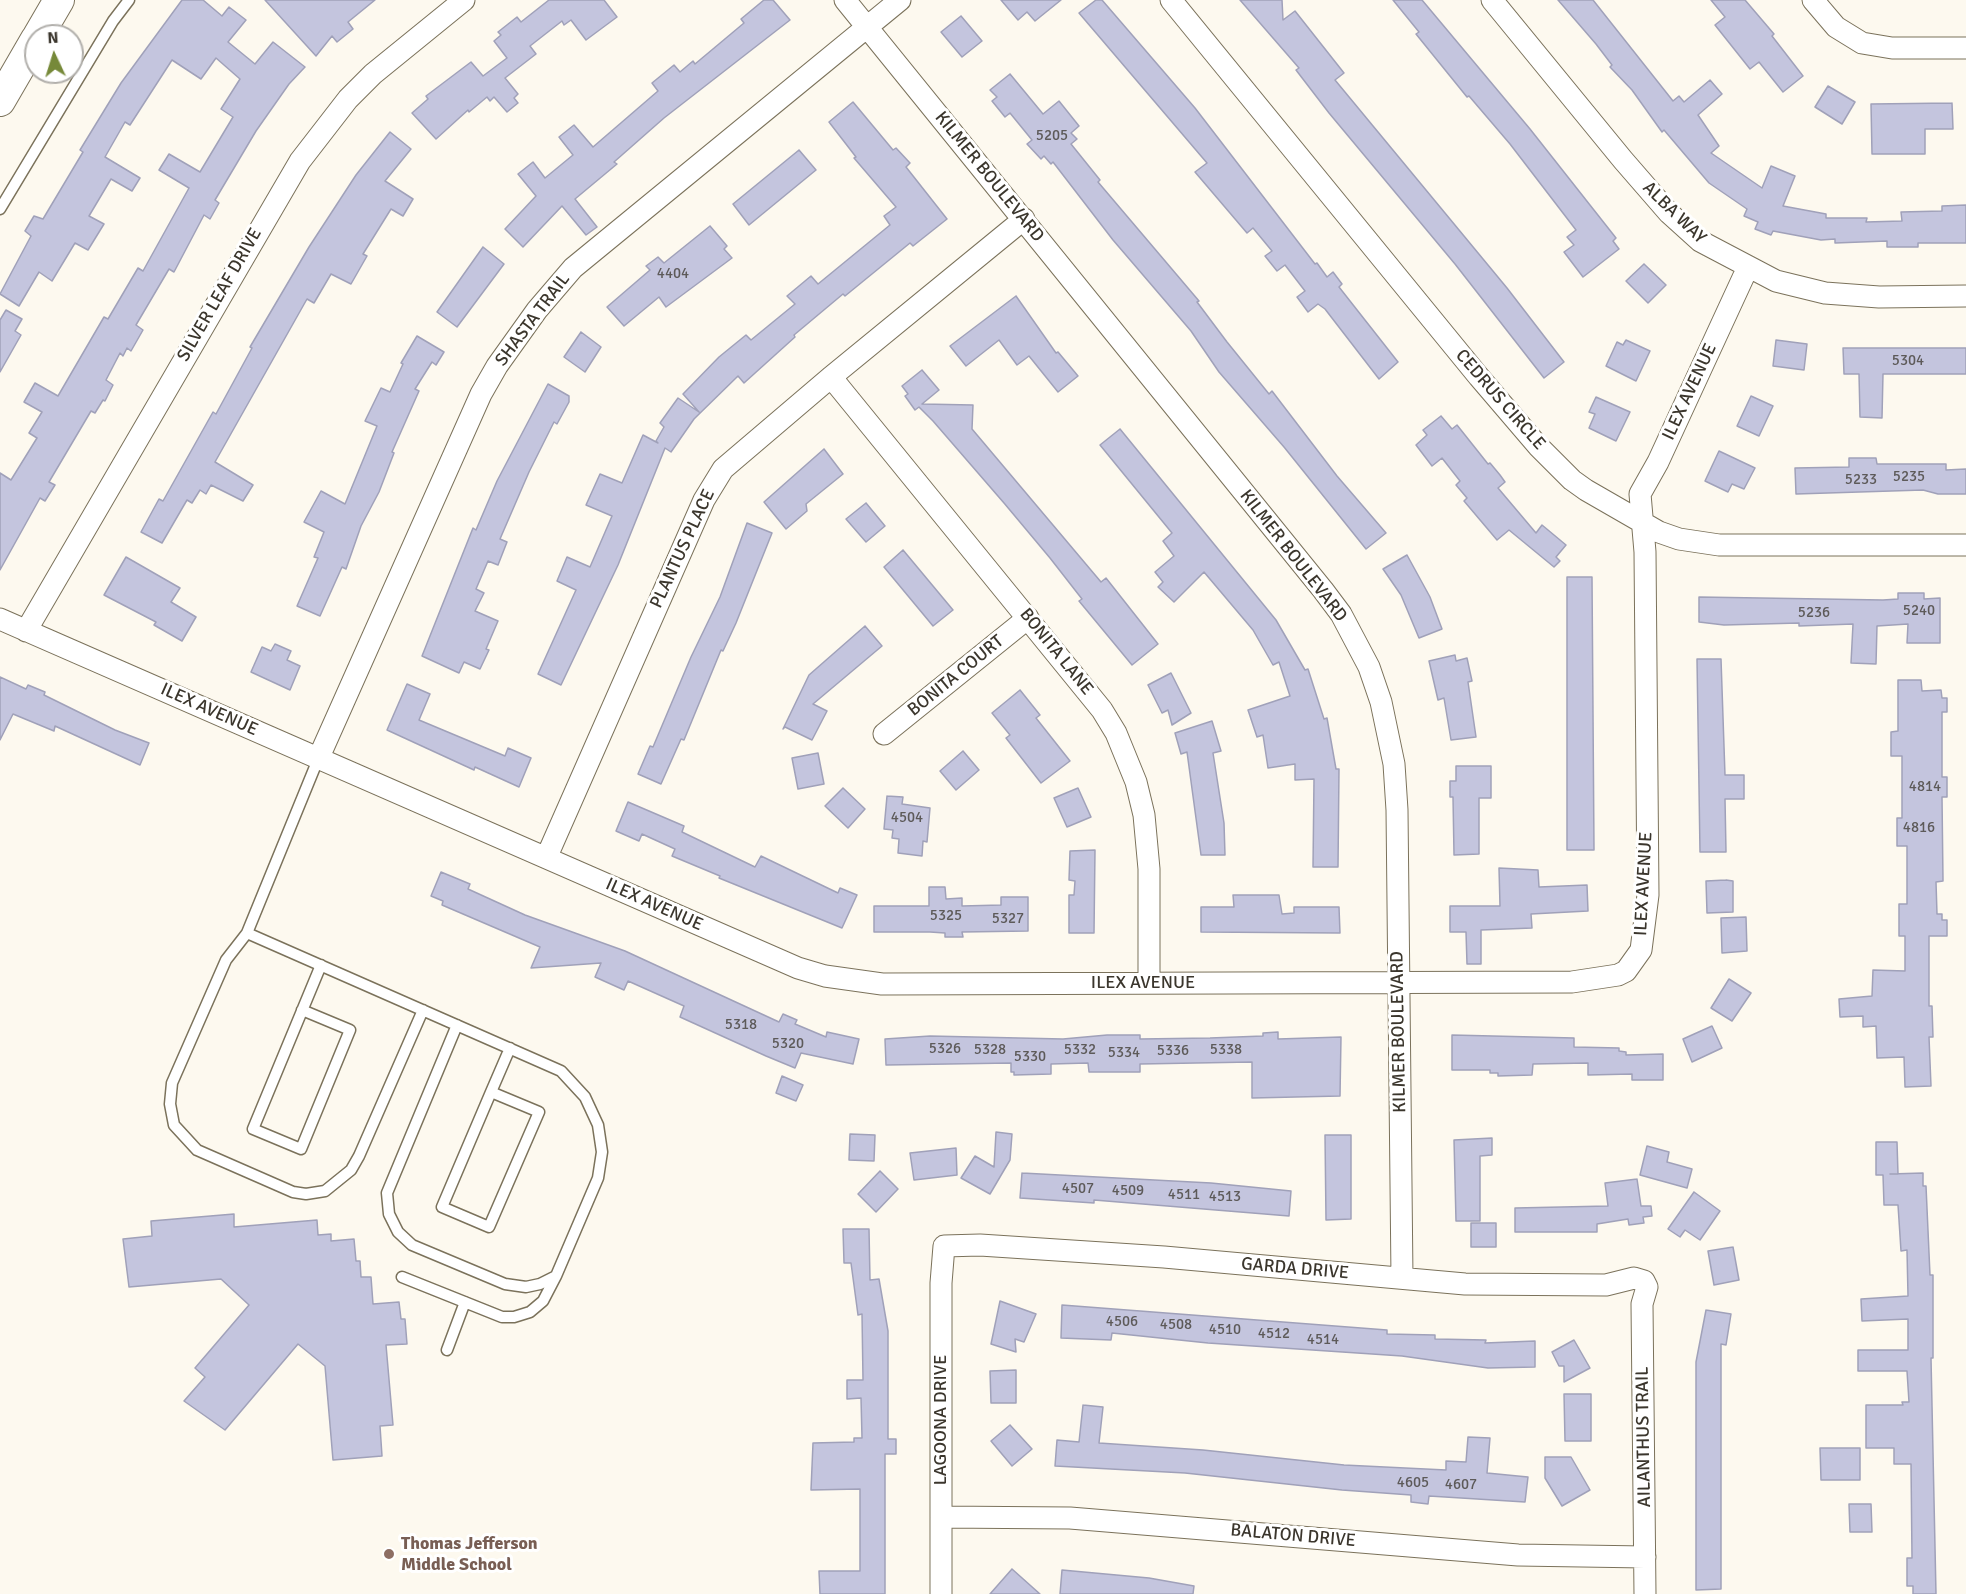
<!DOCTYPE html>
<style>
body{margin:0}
#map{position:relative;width:1966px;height:1594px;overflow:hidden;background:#fdf9ef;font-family:Signika,sans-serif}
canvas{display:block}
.north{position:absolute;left:24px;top:24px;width:60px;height:60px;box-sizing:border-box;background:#fff;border:2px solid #b1afab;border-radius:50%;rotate:356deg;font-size:16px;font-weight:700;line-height:24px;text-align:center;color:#3b362d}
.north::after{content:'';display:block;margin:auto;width:21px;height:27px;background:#768939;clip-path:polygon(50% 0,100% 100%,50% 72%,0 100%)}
</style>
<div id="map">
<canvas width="1966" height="1594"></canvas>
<div class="north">N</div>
</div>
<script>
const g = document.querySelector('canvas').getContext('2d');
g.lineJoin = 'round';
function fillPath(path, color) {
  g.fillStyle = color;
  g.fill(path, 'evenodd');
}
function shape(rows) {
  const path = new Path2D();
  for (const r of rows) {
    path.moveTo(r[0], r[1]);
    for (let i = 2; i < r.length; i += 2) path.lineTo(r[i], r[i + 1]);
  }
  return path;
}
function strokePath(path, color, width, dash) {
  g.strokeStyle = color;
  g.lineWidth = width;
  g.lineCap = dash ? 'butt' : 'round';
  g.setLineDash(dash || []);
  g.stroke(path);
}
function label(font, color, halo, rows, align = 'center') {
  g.font = font + ' Signika,sans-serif';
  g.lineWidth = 6;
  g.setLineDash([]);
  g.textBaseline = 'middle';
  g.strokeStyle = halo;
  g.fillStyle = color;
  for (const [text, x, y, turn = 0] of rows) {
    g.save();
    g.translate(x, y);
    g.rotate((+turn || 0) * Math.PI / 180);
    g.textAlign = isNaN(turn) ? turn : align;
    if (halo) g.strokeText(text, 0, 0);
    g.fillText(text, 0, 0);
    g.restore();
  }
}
const building = shape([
 [182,0,203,0,222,16,229,7,246,20,228,42,255,64,273,42,305,67,289,84,256,131,215,200,219,203,210,219,204,215,174,272,169,269,136,325,143,330,131,351,127,348,123,356,120,353,106,380,113,385,105,401,103,400,95,413,91,411,49,482,55,485,45,501,40,498,0,570,0,473,11,480,37,438,29,433,42,412,24,402,35,383,58,396,104,317,108,319,138,268,143,271,189,188,159,170,169,154,200,172,233,117,221,109,240,79,216,58,201,79,172,60,130,125,125,122,105,157,140,178,132,191,111,179,89,216,104,224,88,250,75,243,52,281,39,272,19,306,0,294,31,236,25,231,34,216,43,219,83,152,80,150,121,83,182,0],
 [265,0,375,0,348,22,353,29,337,42,332,36,316,56,265,0],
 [549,0,604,0,617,17,586,40,571,20,564,25,562,21,530,46,536,54,505,78,518,94,514,98,518,103,507,112,494,97,490,101,487,97,469,112,468,110,436,139,412,113,428,99,426,96,471,62,483,76,507,58,494,41,501,35,498,32,517,17,521,22,549,0],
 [764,0,773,0,790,20,664,118,614,162,617,164,575,199,597,227,586,235,562,206,523,247,505,229,536,196,518,174,533,162,545,178,573,155,559,137,574,125,593,147,658,91,652,83,674,65,680,72,693,61,695,64,744,23,741,19,764,0],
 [1001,0,1061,0,1035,21,1027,12,1018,20,1001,0],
 [1096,0,1102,0,1195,108,1315,264,1317,263,1327,277,1333,272,1342,284,1339,287,1398,362,1379,379,1325,309,1318,304,1308,312,1297,297,1305,291,1285,265,1277,271,1265,256,1272,251,1253,228,1247,233,1195,172,1207,163,1079,13,1096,0],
 [1240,0,1282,0,1283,20,1295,11,1344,73,1335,80,1507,288,1564,362,1544,378,1455,264,1329,113,1296,70,1299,68,1240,0],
 [1393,0,1422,0,1530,129,1616,238,1613,241,1619,249,1583,277,1564,252,1574,245,1567,237,1576,230,1510,144,1469,96,1467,97,1416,34,1419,32,1393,0],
 [1558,0,1593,0,1673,101,1679,96,1684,102,1710,80,1722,94,1698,115,1719,146,1711,153,1762,188,1771,166,1795,176,1783,206,1826,214,1826,218,1867,218,1866,222,1902,221,1901,212,1942,211,1942,206,1966,205,1966,243,1918,243,1918,247,1887,247,1887,241,1835,243,1835,239,1821,240,1773,231,1771,235,1755,229,1758,222,1744,216,1747,209,1709,183,1664,130,1662,132,1632,90,1610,67,1612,65,1596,44,1558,0],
 [1711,0,1745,0,1774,34,1772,36,1803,76,1783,92,1759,62,1750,69,1715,25,1725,17,1711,0],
 [961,16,982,41,962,57,941,32,961,16],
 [1010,74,1043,114,1059,101,1079,126,1071,133,1077,139,1071,144,1100,180,1098,182,1199,301,1197,302,1227,342,1269,394,1272,391,1337,476,1386,533,1366,549,1284,447,1219,372,1191,331,1113,240,1053,162,1051,164,1044,156,1041,159,1027,144,1032,140,1010,113,1005,117,992,101,997,97,990,90,1010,74],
 [1828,86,1855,102,1842,124,1815,107,1828,86],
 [853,102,893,150,896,148,910,163,906,167,947,219,913,246,910,243,845,296,843,294,794,335,795,337,744,383,738,376,694,419,671,452,665,448,618,565,561,685,538,674,576,590,557,581,567,557,590,567,612,516,586,505,600,474,622,483,643,435,658,443,656,441,664,427,660,423,678,398,699,412,683,394,719,357,746,335,751,340,795,304,787,296,811,276,818,284,890,225,884,216,896,207,854,158,856,157,829,122,853,102],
 [1952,103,1953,129,1925,129,1925,154,1872,154,1871,104,1952,103],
 [390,132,411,149,385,181,413,199,403,216,391,209,363,254,367,256,351,284,331,274,314,303,307,299,215,462,253,485,243,501,211,485,206,494,200,490,192,503,187,500,162,543,141,532,159,499,163,501,213,412,216,414,252,348,250,347,309,247,356,175,390,132],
 [799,150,816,170,749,225,733,204,799,150],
 [710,226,727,246,724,249,732,258,666,307,659,297,624,326,607,307,650,270,646,266,658,257,664,263,710,226],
 [483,247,504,264,457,327,437,312,483,247],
 [1644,264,1666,285,1648,303,1626,281,1644,264],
 [1016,296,1056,353,1058,352,1078,376,1058,392,1029,356,1017,365,999,340,966,366,950,346,1016,296],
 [6,310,22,319,15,331,21,335,0,372,0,320,6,310],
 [581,332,601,347,585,372,564,357,581,332],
 [417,336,444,352,436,365,432,362,415,389,419,391,392,452,394,453,379,492,361,526,346,569,342,567,320,616,297,606,318,558,314,557,324,532,304,522,321,491,345,504,377,426,365,421,381,388,390,392,403,364,401,363,417,336],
 [1626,340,1650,351,1636,381,1606,366,1617,342,1623,345,1626,340],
 [1776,340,1807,344,1804,370,1773,366,1776,340],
 [1843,348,1966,348,1966,374,1883,374,1882,418,1860,417,1859,374,1844,374,1843,348],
 [922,370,939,390,922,404,973,405,972,429,1101,582,1106,578,1158,644,1132,665,1079,601,1082,599,1050,558,1004,503,933,421,919,407,915,410,905,396,908,394,902,386,922,370],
 [548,384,569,396,569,402,557,424,554,422,529,472,500,539,507,542,498,565,488,561,476,589,484,593,475,611,498,621,486,649,489,650,480,669,464,662,459,673,422,656,473,528,476,530,497,481,548,384],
 [1751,396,1773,406,1759,436,1737,426,1751,396],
 [1596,397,1630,412,1616,441,1589,428,1595,414,1589,412,1596,397],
 [1441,416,1452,429,1457,425,1488,464,1490,463,1500,475,1505,482,1498,488,1536,533,1542,525,1566,545,1556,557,1560,561,1554,567,1509,530,1497,540,1464,501,1467,498,1456,485,1460,481,1442,458,1432,466,1416,445,1427,435,1423,430,1441,416],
 [1120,429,1276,620,1305,670,1308,669,1324,719,1327,718,1336,769,1339,769,1338,867,1313,867,1314,779,1295,780,1295,764,1268,768,1263,735,1257,737,1248,710,1290,696,1279,662,1273,665,1253,630,1204,572,1174,602,1158,587,1163,582,1155,572,1174,556,1163,541,1172,533,1100,445,1120,429],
 [824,449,843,474,806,504,807,511,786,529,764,502,824,449],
 [1719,451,1755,468,1744,489,1732,484,1728,492,1705,481,1719,451],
 [1849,458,1876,458,1877,464,1946,464,1946,470,1966,469,1966,494,1938,494,1923,490,1796,494,1795,468,1849,467,1849,458],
 [866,503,885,526,866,542,846,519,866,503],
 [747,523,772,533,736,623,723,651,721,650,684,740,681,739,661,784,638,774,650,746,653,747,691,657,720,597,747,523],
 [903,550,953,610,933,626,884,567,903,550],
 [1407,555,1430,597,1442,629,1419,638,1401,595,1383,569,1407,555],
 [126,557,180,588,171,602,196,617,182,641,154,625,156,622,104,595,126,557],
 [1567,577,1592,577,1594,850,1567,850,1567,577],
 [1898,593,1924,593,1924,599,1940,598,1940,643,1907,643,1908,624,1877,626,1876,664,1851,663,1853,624,1799,626,1799,623,1724,625,1699,622,1699,597,1883,600,1898,599,1898,593],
 [865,626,882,646,813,704,827,711,812,740,785,727,783,729,809,675,865,626],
 [275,644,291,651,287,660,300,666,290,690,251,672,262,647,271,651,275,644],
 [1455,655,1456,661,1467,658,1472,681,1468,682,1476,737,1451,740,1444,698,1438,700,1429,661,1455,655],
 [1697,659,1721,659,1725,775,1744,775,1744,799,1725,799,1726,852,1700,852,1697,659],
 [1171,673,1191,713,1172,725,1168,710,1162,713,1148,685,1171,673],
 [0,677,26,689,28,685,45,692,44,695,115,730,149,743,140,765,55,726,54,731,13,714,0,740,0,677],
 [1898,680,1921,680,1922,691,1941,690,1942,698,1947,698,1947,712,1942,712,1942,777,1947,777,1947,797,1942,797,1943,881,1936,882,1937,914,1942,914,1942,920,1947,920,1947,936,1929,936,1929,1006,1932,1006,1933,1037,1929,1037,1931,1086,1905,1087,1904,1057,1877,1058,1876,1026,1863,1027,1863,1016,1840,1017,1839,999,1872,996,1873,970,1905,971,1905,936,1899,936,1899,904,1907,904,1907,846,1897,846,1897,818,1902,818,1902,756,1891,756,1891,732,1898,731,1898,680],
 [407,684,430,694,419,720,505,756,508,748,531,758,519,787,475,767,474,770,387,730,407,684],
 [1020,690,1040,715,1036,718,1070,761,1041,783,1006,738,1010,735,992,713,1020,690],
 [1212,721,1221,751,1213,753,1224,823,1225,855,1201,855,1187,752,1181,754,1175,733,1212,721],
 [963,751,979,770,956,790,940,771,963,751],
 [818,753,824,784,798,789,792,758,818,753],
 [1456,766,1491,766,1491,798,1479,798,1479,854,1454,855,1453,797,1450,797,1450,781,1456,781,1456,766],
 [843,788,865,809,848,828,825,806,843,788],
 [1078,788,1091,817,1067,827,1054,798,1078,788],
 [887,796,903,797,902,804,930,808,927,842,923,841,922,856,898,853,899,839,892,838,893,830,884,829,887,796],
 [628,802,684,826,682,832,755,867,761,856,838,893,840,888,857,895,842,928,719,878,720,876,672,856,675,849,642,834,639,841,616,831,628,802],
 [1095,850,1094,933,1069,933,1069,895,1074,895,1075,881,1069,880,1070,851,1095,850],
 [1499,868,1538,870,1539,887,1587,885,1588,911,1531,914,1532,928,1481,930,1481,964,1467,964,1466,932,1450,932,1450,906,1500,906,1499,868],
 [441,872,470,884,468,889,525,915,625,951,779,1022,783,1014,797,1020,795,1024,826,1037,827,1032,859,1039,853,1064,801,1053,795,1068,766,1056,680,1017,684,1006,628,981,624,990,595,977,601,963,531,968,540,947,442,905,443,901,431,896,441,872],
 [1726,880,1733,881,1733,912,1707,913,1706,881,1726,880],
 [929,887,945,887,946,899,962,898,962,906,1001,905,1001,897,1028,897,1028,931,962,932,963,937,945,937,945,933,930,932,874,932,874,906,929,906,929,887],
 [1233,895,1279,895,1282,914,1294,913,1294,907,1339,907,1340,933,1201,932,1201,907,1234,907,1233,895],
 [1746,917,1747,951,1722,953,1721,918,1746,917],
 [1729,979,1751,993,1732,1021,1711,1008,1729,979],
 [1712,1026,1722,1048,1692,1062,1683,1039,1712,1026],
 [1278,1032,1278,1039,1341,1037,1340,1096,1252,1098,1252,1062,1140,1064,1140,1072,1089,1072,1088,1063,1051,1064,1051,1074,1014,1075,1014,1072,1011,1072,1011,1063,886,1065,885,1039,930,1036,1063,1039,1107,1035,1140,1035,1140,1039,1210,1038,1263,1036,1263,1033,1278,1032],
 [1452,1035,1574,1038,1574,1047,1619,1048,1619,1051,1626,1052,1626,1055,1663,1054,1663,1080,1632,1080,1632,1074,1588,1075,1588,1063,1533,1064,1532,1075,1498,1076,1498,1073,1490,1073,1490,1070,1452,1070,1452,1035],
 [782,1076,803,1085,796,1101,776,1093,782,1076],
 [996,1132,1012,1134,1010,1160,990,1194,961,1178,975,1156,994,1167,996,1132],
 [850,1134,875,1135,874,1161,849,1160,850,1134],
 [1325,1135,1351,1135,1351,1219,1326,1220,1325,1135],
 [1492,1138,1492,1155,1480,1156,1480,1221,1456,1221,1454,1140,1492,1138],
 [1876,1142,1897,1142,1898,1174,1890,1174,1923,1173,1923,1186,1926,1186,1930,1275,1933,1275,1933,1358,1931,1358,1936,1594,1913,1594,1913,1586,1907,1586,1907,1558,1912,1558,1911,1464,1894,1464,1894,1448,1866,1448,1866,1405,1903,1405,1902,1402,1909,1402,1907,1371,1858,1371,1858,1350,1908,1350,1908,1319,1862,1321,1861,1299,1908,1296,1907,1250,1901,1251,1898,1205,1884,1205,1883,1175,1876,1175,1876,1142],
 [1647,1146,1669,1152,1667,1162,1692,1169,1687,1188,1640,1175,1647,1146],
 [956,1148,957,1175,914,1180,910,1153,956,1148],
 [880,1171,898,1189,876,1212,858,1194,880,1171],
 [1022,1173,1211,1183,1291,1191,1289,1216,1094,1200,1094,1203,1020,1198,1022,1173],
 [1637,1179,1641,1206,1651,1206,1652,1216,1643,1217,1644,1223,1629,1225,1628,1219,1597,1224,1597,1232,1515,1232,1515,1208,1608,1206,1605,1183,1637,1179],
 [1694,1192,1720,1211,1700,1240,1685,1230,1680,1237,1668,1229,1694,1192],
 [234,1214,234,1227,317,1220,318,1235,331,1234,331,1241,354,1239,356,1261,360,1261,361,1277,371,1277,373,1304,399,1302,401,1319,405,1319,407,1344,386,1345,393,1425,380,1426,382,1456,333,1460,325,1366,298,1344,225,1430,184,1401,205,1377,195,1368,249,1305,221,1279,129,1287,123,1239,152,1236,151,1221,234,1214],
 [1471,1223,1496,1223,1496,1247,1471,1247,1471,1223],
 [843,1229,869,1229,870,1280,879,1279,888,1331,888,1439,896,1439,896,1454,885,1454,885,1594,820,1594,819,1571,860,1571,860,1489,811,1490,813,1443,854,1442,854,1438,862,1438,861,1398,847,1399,847,1380,863,1380,862,1314,858,1315,851,1263,844,1263,843,1229],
 [1733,1247,1739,1280,1714,1285,1708,1251,1733,1247],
 [1000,1301,1036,1314,1024,1342,1015,1339,1016,1352,991,1344,1000,1301],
 [1062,1305,1387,1330,1387,1334,1435,1335,1435,1339,1486,1340,1485,1343,1535,1341,1535,1367,1488,1368,1402,1356,1208,1343,1112,1333,1111,1340,1061,1338,1062,1305],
 [1706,1310,1731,1314,1726,1345,1721,1344,1721,1589,1696,1590,1696,1362,1706,1310],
 [1574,1340,1590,1368,1564,1382,1564,1366,1559,1366,1552,1352,1574,1340],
 [1016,1370,1016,1403,991,1403,990,1371,1016,1370],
 [1564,1394,1591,1394,1591,1441,1565,1441,1564,1394],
 [1083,1405,1103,1407,1099,1443,1203,1450,1344,1465,1446,1470,1446,1461,1466,1462,1468,1437,1490,1438,1487,1473,1528,1477,1525,1502,1429,1496,1428,1504,1411,1502,1411,1495,1342,1490,1185,1473,1055,1466,1057,1440,1079,1442,1083,1405],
 [1010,1425,1032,1449,1012,1466,991,1441,1010,1425],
 [1820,1448,1860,1448,1860,1480,1821,1480,1820,1448],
 [1545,1457,1571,1457,1590,1490,1562,1506,1545,1478,1545,1457],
 [1849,1504,1871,1504,1872,1532,1850,1532,1849,1504],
 [1012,1569,1040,1594,990,1594,1012,1569],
 [1062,1570,1149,1578,1194,1586,1193,1594,1060,1594,1062,1570]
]);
fillPath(building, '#c4c5de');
strokePath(building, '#a0a1b9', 1.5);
const lane = shape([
 [0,209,113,21,129,0],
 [319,757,247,933,561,1071,585,1097,598,1125,602,1152,598,1178,556,1276,543,1301,530,1312,514,1317,502,1317,402,1277],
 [247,933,226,960,172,1083,170,1104,174,1125,197,1150,293,1192,306,1194,325,1191,351,1170,359,1156,423,1010],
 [302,1010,350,1030,301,1149,253,1129,321,965],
 [457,1025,387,1193,389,1214,398,1232,412,1245,505,1284,526,1287,540,1284,556,1276],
 [491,1092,539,1112,489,1227,442,1207,491,1092,510,1048],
 [447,1350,465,1302]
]);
const street = shape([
 [845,0,1323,590,1341,614,1369,667,1381,702,1394,764,1397,810,1402,1278],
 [1171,0,1479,377,1538,446,1572,480,1586,490,1659,532,1679,539,1719,545,1966,545],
 [1492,0,1623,160,1669,213,1700,241,1776,281,1825,293,1879,297,1966,296],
 [1813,0,1836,27,1862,43,1892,48,1966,48],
 [831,377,1102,710,1116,733,1136,782,1144,815,1149,869,1149,983],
 [0,619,798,968,825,976,882,984,1572,982,1618,975,1626,971,1641,950,1648,895,1645,552,1640,494,1658,462,1748,267],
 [26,631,300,161,348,99,373,74,464,0],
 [884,734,1028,618],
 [319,757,481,394,497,366,537,310,573,268,900,0],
 [547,856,704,500,723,469,831,377,1024,219],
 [941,1517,1070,1518,1518,1555,1645,1557],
 [941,1594,941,1283,944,1246,980,1245,1164,1257,1465,1284,1606,1285,1634,1278,1644,1281,1647,1287,1642,1304,1645,1594]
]);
const secondary = shape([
 [38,36,59,0],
 [0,101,36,39]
]);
strokePath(lane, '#7b725b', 13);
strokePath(street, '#7b725b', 23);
strokePath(secondary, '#7b725b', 32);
strokePath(lane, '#fff', 10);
strokePath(street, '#fff', 21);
strokePath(secondary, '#fff', 30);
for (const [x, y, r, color] of [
 [389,1554,6,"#8d6e63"]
]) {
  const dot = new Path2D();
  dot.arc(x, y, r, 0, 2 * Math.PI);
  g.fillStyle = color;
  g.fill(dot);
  strokePath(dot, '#fff', 2);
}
label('15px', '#5d5a59', null, [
 ["5205",1052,136],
 ["4404",673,274],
 ["5304",1908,361],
 ["5235",1909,477],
 ["5233",1861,480],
 ["5240",1919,611],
 ["5236",1814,613],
 ["4814",1925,787],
 ["4504",907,818],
 ["4816",1919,828],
 ["5325",946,916],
 ["5327",1008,919],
 ["5318",741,1025],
 ["5320",788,1044],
 ["5326",945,1049],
 ["5328",990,1050],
 ["5332",1080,1050],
 ["5338",1226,1050],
 ["5336",1173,1051],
 ["5334",1124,1053],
 ["5330",1030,1057],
 ["4507",1078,1189],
 ["4509",1128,1191],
 ["4511",1184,1195],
 ["4513",1225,1197],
 ["4506",1122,1322],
 ["4508",1176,1325],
 ["4510",1225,1330],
 ["4512",1274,1334],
 ["4514",1323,1340],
 ["4605",1413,1483],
 ["4607",1461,1485]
]);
label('18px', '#3b362d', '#fff', [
 ["KILMER BOULEVARD",989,177,51],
 ["ALBA WAY",1674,213,44],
 ["SILVER LEAF DRIVE",220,295,-60],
 ["SHASTA TRAIL",533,320,-53],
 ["ILEX AVENUE",1690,392,-65],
 ["CEDRUS CIRCLE",1500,400,49],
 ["PLANTUS PLACE",683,549,-65],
 ["KILMER BOULEVARD",1293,556,52],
 ["BONITA LANE",1056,652,51],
 ["BONITA COURT",956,676,-39],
 ["ILEX AVENUE",209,710,24],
 ["ILEX AVENUE",1644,884,-87],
 ["ILEX AVENUE",654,905,24],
 ["ILEX AVENUE",1143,983],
 ["KILMER BOULEVARD",1399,1032,-91],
 ["GARDA DRIVE",1295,1269,5],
 ["LAGOONA DRIVE",941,1420,-90],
 ["AILANTHUS TRAIL",1644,1437,-91],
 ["BALATON DRIVE",1293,1536,5]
]);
label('bold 18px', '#785e54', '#fff', [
 ["Thomas Jefferson",401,1544],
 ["Middle School",401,1565]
], 'left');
</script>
